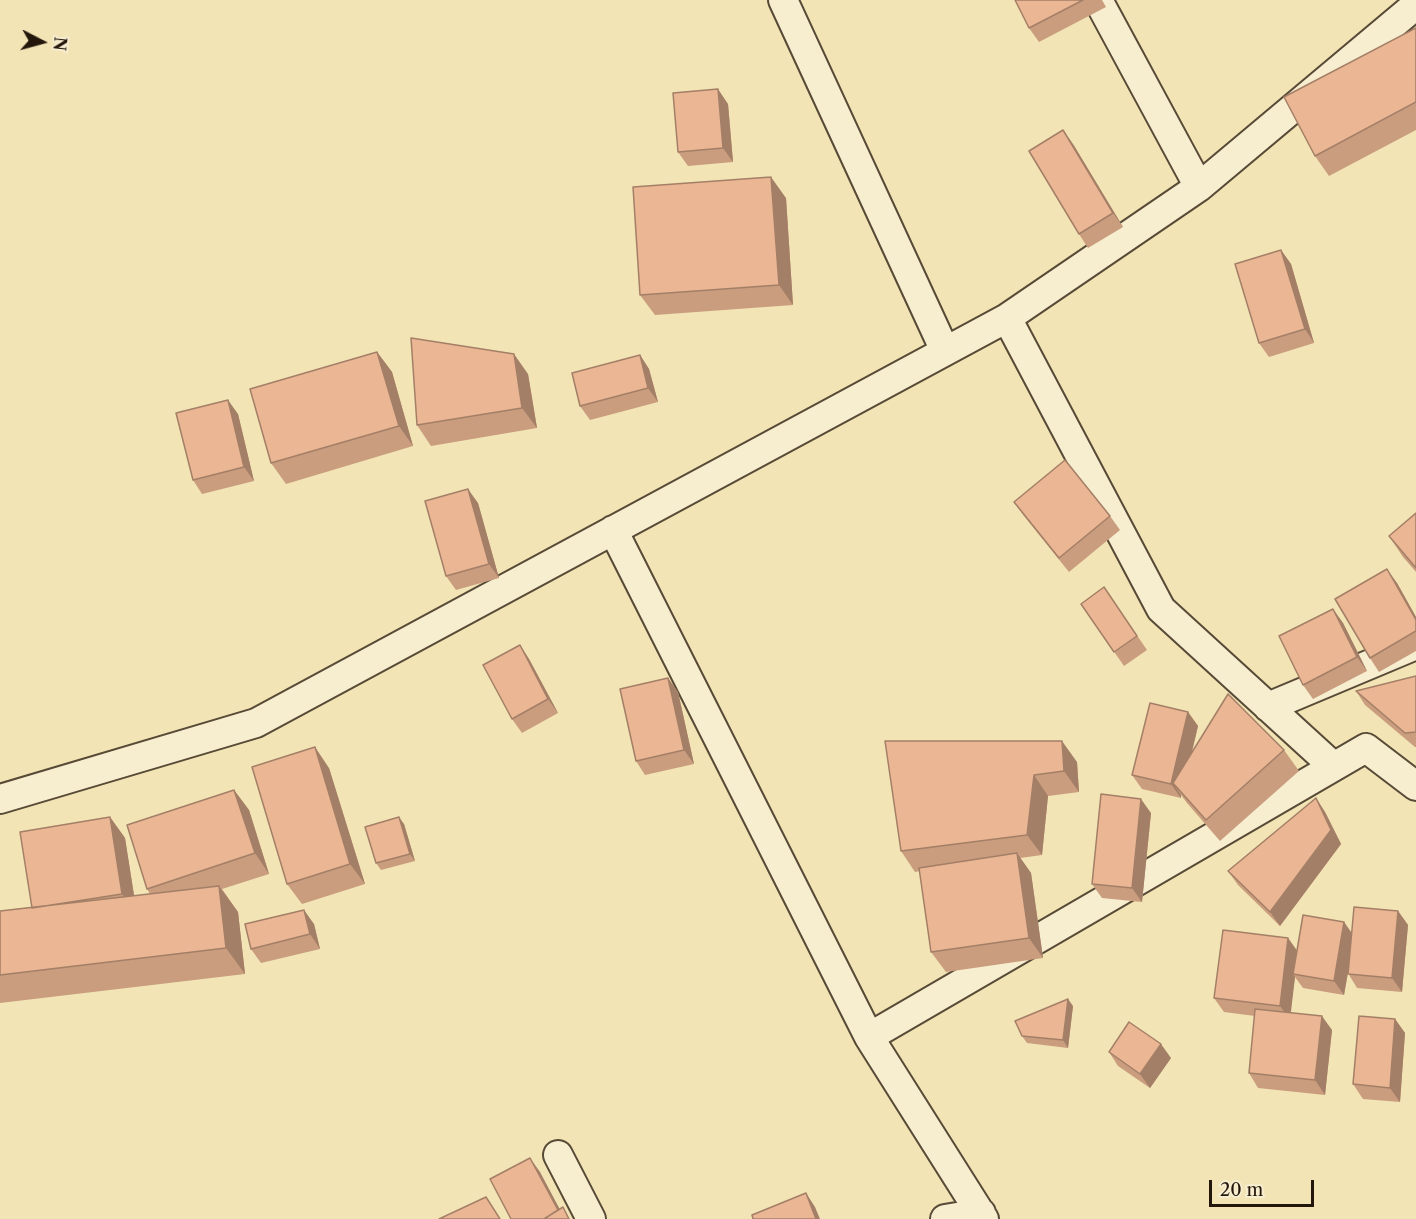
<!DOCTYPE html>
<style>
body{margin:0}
#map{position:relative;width:1416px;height:1219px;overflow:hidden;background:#f2e4b5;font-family:"Libre Caslon Text",serif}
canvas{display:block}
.north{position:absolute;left:12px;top:12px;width:60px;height:60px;-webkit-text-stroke:4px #f7edcf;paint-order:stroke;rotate:96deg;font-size:16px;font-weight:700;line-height:24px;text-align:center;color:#23170c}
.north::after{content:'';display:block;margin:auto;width:21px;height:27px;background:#23170c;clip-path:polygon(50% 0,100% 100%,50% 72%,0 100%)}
.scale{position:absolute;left:1209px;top:1180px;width:105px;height:27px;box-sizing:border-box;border:3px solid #23170c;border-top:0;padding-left:8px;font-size:18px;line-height:21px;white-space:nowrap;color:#23170c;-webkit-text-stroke:4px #f7edcf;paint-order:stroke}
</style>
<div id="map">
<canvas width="1416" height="1219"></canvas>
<div class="north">N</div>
<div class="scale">20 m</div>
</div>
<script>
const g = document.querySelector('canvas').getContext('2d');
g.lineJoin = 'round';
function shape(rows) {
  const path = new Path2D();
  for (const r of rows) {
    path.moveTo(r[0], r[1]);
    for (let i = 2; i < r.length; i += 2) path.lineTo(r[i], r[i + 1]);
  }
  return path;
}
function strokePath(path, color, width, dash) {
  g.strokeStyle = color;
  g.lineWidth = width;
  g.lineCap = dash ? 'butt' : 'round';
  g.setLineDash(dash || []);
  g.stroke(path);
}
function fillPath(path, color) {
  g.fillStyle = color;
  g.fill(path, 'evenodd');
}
const street = shape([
 [783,0,945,351],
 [1098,0,1199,187],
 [1007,318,1161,609,1333,766],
 [613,530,869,1037],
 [1268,707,1416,645],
 [0,799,256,723,1007,318,1199,187,1416,5],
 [558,1155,591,1219],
 [945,1219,981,1213],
 [984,1219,869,1037,1366,748,1416,786]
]);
strokePath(street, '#574a36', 32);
strokePath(street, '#f7edcf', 28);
fillPath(shape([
 [1015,0,1102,0,1106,7,1039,42,1029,28],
 [1416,28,1416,130,1329,176,1315,156],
 [728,104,733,162,688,166,678,152],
 [1073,144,1123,227,1088,248,1079,234],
 [786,198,793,305,655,315,640,295],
 [1281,250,1291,264,1314,343,1269,357,1259,343],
 [377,352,392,372,413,446,286,484,271,463],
 [640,355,649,369,658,402,590,420,580,406],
 [528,374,537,428,431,446,417,425],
 [238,414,254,481,202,494,193,480],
 [1014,502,1110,516,1120,530,1069,572,1024,516],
 [478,503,499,578,456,590,446,576],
 [1416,513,1416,572,1403,557,1389,536],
 [1397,583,1416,617,1416,651,1379,672,1370,658],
 [1104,587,1147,650,1124,666,1081,604],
 [1333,609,1343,623,1367,671,1313,699,1303,685],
 [520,645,529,659,558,713,522,733,512,719],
 [1416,676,1416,747,1415,747,1365,705,1356,691],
 [668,678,678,692,694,764,645,775,636,761],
 [1188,712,1198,726,1192,752,1284,750,1299,771,1220,841,1187,803,1181,795,1181,798,1142,789,1132,775],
 [885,741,1077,762,1079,792,1048,796,1042,855,1020,858,1031,873,1043,958,946,972,931,952,920,871,915,872,901,851],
 [329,768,365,884,302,904,287,884],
 [234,790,249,810,269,874,222,889,238,912,245,974,0,1003,0,911,32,907,110,817,125,838,134,896,150,894,147,889],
 [1316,798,1325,812,1341,844,1280,926,1238,885,1228,871],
 [1151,813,1142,902,1102,898,1092,884],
 [404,824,415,861,381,870,376,863],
 [1398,911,1408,925,1402,992,1357,988,1348,973,1344,995,1303,988,1295,977,1290,1012,1332,1030,1325,1095,1258,1088,1249,1073,1255,1016,1224,1012,1214,998,1288,938,1297,951,1344,922,1351,933],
 [314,924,320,949,261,963,251,949],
 [1073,1006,1068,1048,1027,1043,1022,1036],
 [1395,1019,1405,1033,1400,1102,1363,1099,1353,1084],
 [1109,1052,1171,1058,1150,1088,1118,1066]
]), '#c99d7e');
fillPath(shape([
 [718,89,728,104,733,162,723,148],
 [1063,130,1073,144,1123,227,1113,213],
 [771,177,786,198,793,305,779,285],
 [1281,250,1291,264,1314,343,1305,329],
 [377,352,392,372,413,446,399,426],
 [514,354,528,374,537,428,522,408],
 [640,355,649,369,658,402,648,388],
 [228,400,238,414,254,481,244,467],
 [468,489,478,503,499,578,489,564],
 [1387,569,1397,583,1416,617,1416,620],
 [1333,609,1343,623,1367,671,1357,657],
 [520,645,529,659,558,713,548,699],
 [668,678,678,692,694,764,684,750],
 [1188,712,1198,726,1182,793,1173,783,1181,795,1181,798,1171,784],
 [1062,741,1077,762,1079,792,1064,771],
 [315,747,329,768,365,884,350,864],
 [1034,775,1048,796,1042,855,1027,835],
 [234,790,249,810,269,874,255,853],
 [1316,798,1325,812,1341,844,1280,926,1270,912],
 [1141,799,1151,813,1142,902,1132,888],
 [110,817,125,838,137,914,122,894],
 [399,817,404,824,415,861,410,854],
 [1017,853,1031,873,1043,958,1029,938],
 [219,886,238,912,245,974,226,948],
 [304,910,314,924,320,949,310,934],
 [1398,911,1408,925,1402,992,1392,978],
 [1344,922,1354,936,1344,995,1334,981],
 [1288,938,1298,952,1293,974,1295,977,1290,1020,1280,1006],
 [1068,999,1073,1006,1068,1048,1063,1040],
 [1322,1016,1332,1030,1325,1095,1315,1080],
 [1395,1019,1405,1033,1400,1102,1390,1088],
 [1161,1044,1171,1058,1150,1088,1140,1074],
 [530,1158,540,1172,565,1219,559,1212],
 [806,1193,815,1207,820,1219,816,1219]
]), '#a47f67');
const building = shape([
 [1015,0,1083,0,1029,28,1015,0],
 [1416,28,1416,102,1315,156,1284,97,1416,28],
 [718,89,723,148,678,152,673,93,718,89],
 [1063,130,1113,213,1079,234,1029,151,1063,130],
 [771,177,779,285,640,295,633,187,771,177],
 [1281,250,1305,329,1259,343,1235,264,1281,250],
 [411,338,514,354,522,408,417,425,411,338],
 [377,352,399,426,271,463,250,389,377,352],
 [640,355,648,388,580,406,572,373,640,355],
 [228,400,244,467,193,480,176,413,228,400],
 [1065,460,1110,516,1059,558,1014,502,1065,460],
 [468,489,489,564,446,576,425,501,468,489],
 [1416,513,1416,568,1389,536,1416,513],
 [1387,569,1416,620,1416,631,1370,658,1335,599,1387,569],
 [1104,587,1137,636,1114,652,1081,604,1104,587],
 [1333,609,1357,657,1303,685,1279,636,1333,609],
 [520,645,548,699,512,719,483,665,520,645],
 [1416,676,1416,732,1405,733,1356,691,1416,676],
 [668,678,684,750,636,761,620,689,668,678],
 [1228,694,1284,750,1206,820,1173,783,1228,694],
 [1150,703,1188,712,1171,784,1132,775,1150,703],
 [885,741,1062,741,1064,771,1034,775,1027,835,901,851,885,741],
 [315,747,350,864,287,884,252,767,315,747],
 [234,790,255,853,147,889,127,825,234,790],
 [1101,794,1141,799,1132,888,1092,884,1101,794],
 [1316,798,1331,830,1270,912,1228,871,1316,798],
 [110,817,122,894,32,908,20,832,110,817],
 [399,817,410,854,376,863,365,827,399,817],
 [1017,853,1029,938,931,952,919,868,1017,853],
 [219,886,226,948,0,975,0,911,219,886],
 [1354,907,1398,911,1392,978,1348,974,1354,907],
 [304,910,310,934,251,949,245,924,304,910],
 [1303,915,1344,922,1334,981,1293,974,1303,915],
 [1223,930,1288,938,1280,1006,1214,998,1223,930],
 [1068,999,1063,1040,1022,1036,1015,1021,1068,999],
 [1255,1009,1322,1016,1315,1080,1249,1073,1255,1009],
 [1359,1016,1395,1019,1390,1088,1353,1084,1359,1016],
 [1129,1022,1161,1044,1140,1074,1109,1052,1129,1022],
 [530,1158,558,1210,544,1219,511,1219,490,1179,530,1158],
 [806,1193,816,1219,753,1219,752,1215,806,1193],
 [486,1197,500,1219,439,1219,486,1197],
 [563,1207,569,1219,544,1219,563,1207]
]);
fillPath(building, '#eab693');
strokePath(building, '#a47f67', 1.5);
</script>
